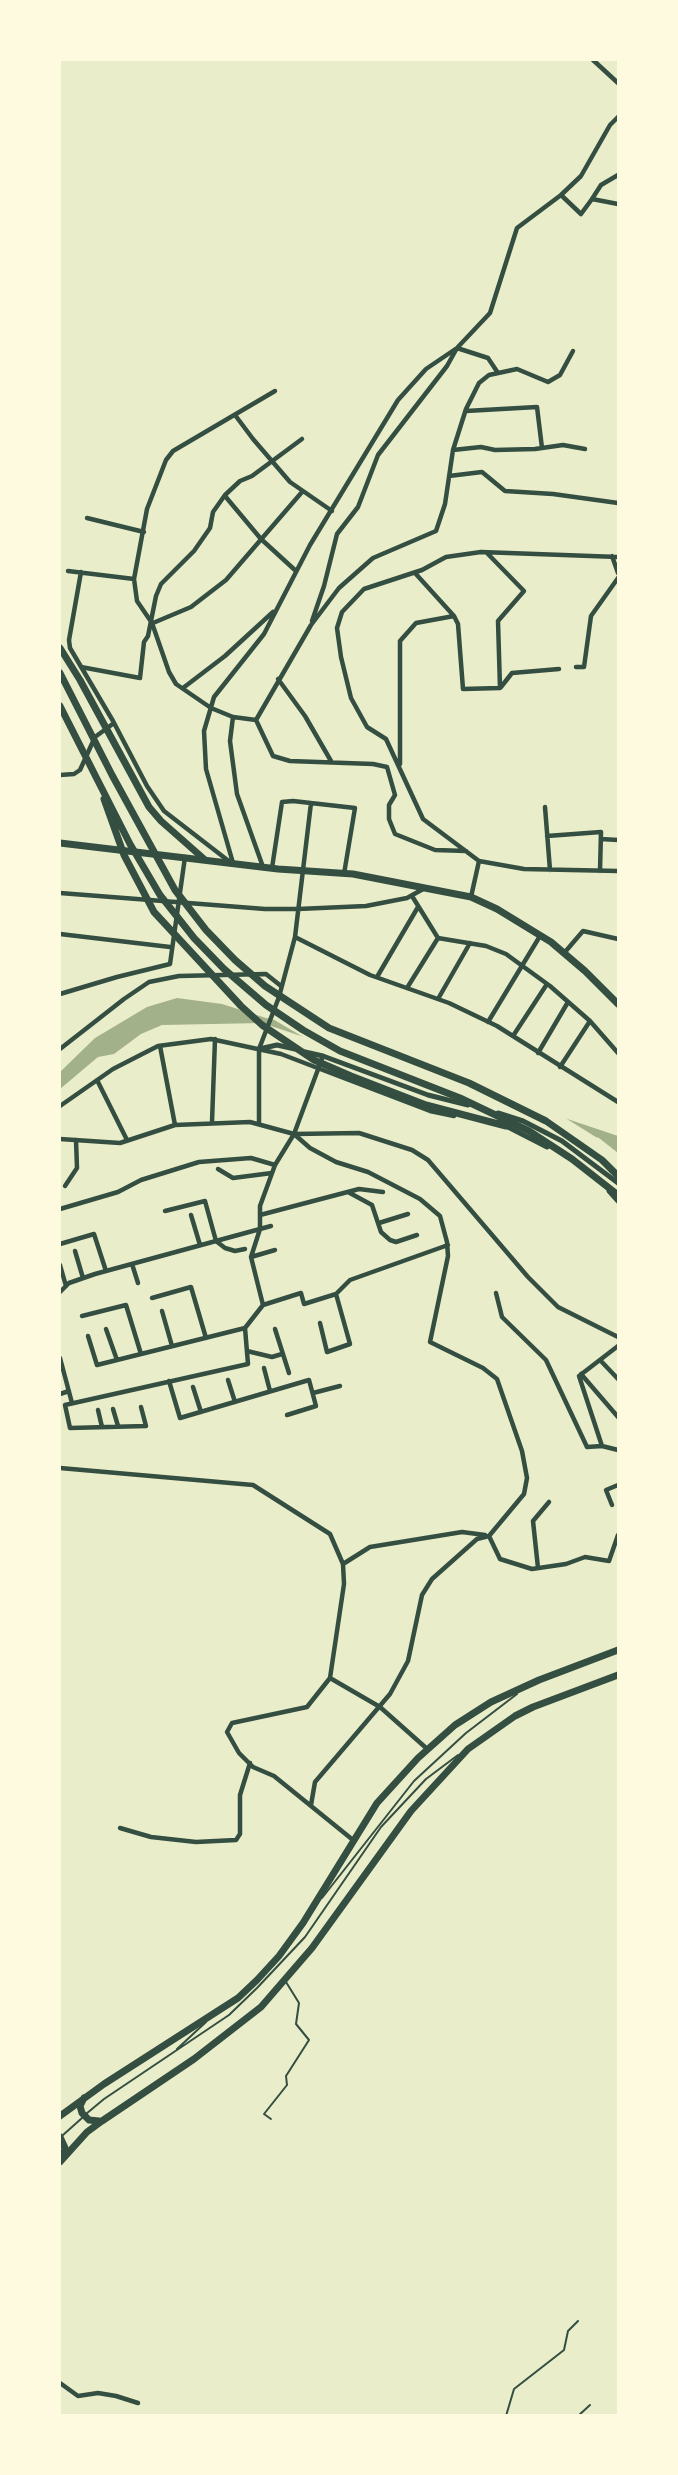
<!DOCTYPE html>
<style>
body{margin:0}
#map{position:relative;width:678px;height:2475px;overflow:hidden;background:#e9edc9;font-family:Lora,serif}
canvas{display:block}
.frame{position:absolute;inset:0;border:61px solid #fefae0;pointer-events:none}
</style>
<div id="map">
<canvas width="678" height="2475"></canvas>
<div class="frame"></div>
</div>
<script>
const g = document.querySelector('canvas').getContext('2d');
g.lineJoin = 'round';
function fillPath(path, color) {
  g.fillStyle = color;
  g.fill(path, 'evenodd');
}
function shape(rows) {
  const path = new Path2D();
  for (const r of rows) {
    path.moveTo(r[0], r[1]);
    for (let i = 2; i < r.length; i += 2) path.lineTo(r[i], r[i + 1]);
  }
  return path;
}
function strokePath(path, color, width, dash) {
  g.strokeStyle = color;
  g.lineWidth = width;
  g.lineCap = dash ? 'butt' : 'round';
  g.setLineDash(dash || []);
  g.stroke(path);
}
fillPath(shape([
 [177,998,222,1004,266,1018,306,1026,463,1084,618,1136,618,1153,599,1138,501,1113,352,1053,262,1023,162,1025,141,1034,114,1054,98,1057,60,1089,60,1072,95,1038,147,1007]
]), '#a3b18a');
fillPath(shape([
 [266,1015,307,1023,341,1037,554,1111,599,1139,618,1156,598,1141,500,1117,351,1056,315,1044]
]), '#e9edc9');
strokePath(shape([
 [322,1898,414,1781,466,1733,517,1694],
 [177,2049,206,2022],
 [86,2114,104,2099,229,2015,257,1988,305,1937,381,1827,426,1779,458,1755],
 [271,2119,264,2114,287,2085,286,2076,309,2040,296,2024,299,2003,286,1982],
 [63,2135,82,2118],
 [506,2416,514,2389,564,2350,568,2331,578,2321],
 [578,2416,590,2405]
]), '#344e41', 2);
strokePath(shape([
 [593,60,618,83],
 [561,195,581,214,592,199,618,204],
 [592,199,601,185,618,175],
 [275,391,173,451,166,460,147,509,134,579,137,601,152,623,169,672,176,684,211,708,233,717,256,720,273,756,290,761,373,764,387,767,395,795,389,805,389,819,395,834,435,850,466,851],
 [466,411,537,407,542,448],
 [235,415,253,439,290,482,332,511],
 [453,450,481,447,495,450,535,449,563,445,585,449],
 [449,476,482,472,505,491,553,494,618,503],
 [225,496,261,539,296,571],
 [87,518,144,532],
 [612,556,618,573],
 [618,557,481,552,446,557,422,570,364,589,342,612,337,628,341,657,351,698,367,727,386,739,423,819,479,861,524,869,618,871],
 [68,571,134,579],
 [81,572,69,640,70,648,113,721,147,786,164,811,230,862],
 [454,616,458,624,463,689,500,688,498,621,524,591,487,553],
 [312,621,324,586,337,534,358,507,378,455,447,366,457,348,488,358,498,373],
 [153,623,191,607,226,580,302,492],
 [81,667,140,678,144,642,148,636,156,596,161,584,194,551,210,528,213,512,225,495,240,481,252,476,302,439],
 [576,667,584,667,591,616,618,578],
 [278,679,305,716,331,761],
 [501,687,512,673,559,669],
 [183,688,225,656,273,612],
 [233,717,230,741,237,794,263,867],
 [256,720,311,625,339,588,373,558,436,531,445,504,453,450,466,409,479,383,489,375,517,369,548,382,560,375,573,351],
 [400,764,400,641,416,623,454,616,415,573],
 [60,775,74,774,80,770,95,737,114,723],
 [545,807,550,870],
 [547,836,601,832,600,871],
 [601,839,618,840],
 [233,863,206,769,204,731,214,697,264,634,310,545,398,400,426,369,457,348,490,313,517,228,561,195,581,176,610,125,618,117],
 [272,868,282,802,293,801,355,808,344,874],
 [60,893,265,909,298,909,366,906,407,898,425,888],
 [412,896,438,938,486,946,506,954,550,986,590,1021,618,1053],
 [471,897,479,861],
 [60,934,170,947],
 [295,937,370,975,449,1003,497,1026,618,1102],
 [565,952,583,931,618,939],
 [377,977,418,907],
 [407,988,438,938],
 [60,994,117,977,170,964,185,857],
 [438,999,470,943],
 [488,1022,540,936],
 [513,1036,547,984],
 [160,1046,175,1125],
 [60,1049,124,999,149,982,179,976,266,974,281,986],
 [538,1053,568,1002],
 [560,1067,590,1021],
 [97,1080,127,1140],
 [60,1106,113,1069,158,1046,211,1039,281,1054,430,1111,454,1116],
 [212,1122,215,1039],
 [259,1124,259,1049,279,997,295,937,311,803],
 [294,1134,310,1148,336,1162,368,1172,420,1199,440,1216,447,1242,448,1256,430,1342,483,1368,497,1379,522,1451,527,1478,524,1494,489,1536,477,1539,432,1579,422,1595,408,1661,390,1694,315,1782,311,1805],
 [60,1139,120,1143,175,1125,250,1122,294,1134,359,1133,412,1150,428,1160,528,1277,558,1307,618,1337],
 [218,1169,233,1178,272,1173],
 [65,1186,77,1168,76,1140],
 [348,1192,372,1205,381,1232,390,1240,396,1242,417,1235],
 [60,1209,118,1192,141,1180,199,1162,251,1158,275,1165],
 [165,1211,205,1201,216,1241,225,1248,235,1251,245,1249],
 [191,1215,200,1245],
 [260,1215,359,1189,383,1192],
 [379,1223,408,1214],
 [60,1244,94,1234,106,1271],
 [75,1251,83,1278],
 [251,1257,275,1250],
 [132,1264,138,1283],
 [60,1265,66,1286],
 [60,1292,69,1283,95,1274,271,1226],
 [496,1293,502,1317,546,1360,587,1447,602,1446,618,1450],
 [336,1294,350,1280,448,1245],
 [152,1298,191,1287,206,1338],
 [263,1305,301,1293,304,1304,336,1294,350,1344,327,1352,320,1323],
 [162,1311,172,1346],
 [82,1316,126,1305,141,1354],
 [106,1329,117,1360],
 [275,1329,289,1373],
 [88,1336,97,1365,245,1328],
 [247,1351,272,1357,282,1354],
 [60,1358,72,1403],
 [600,1360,618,1379],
 [264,1368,270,1391],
 [581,1374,618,1417],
 [228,1380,235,1402],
 [169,1381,180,1418,309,1380,316,1406,287,1415],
 [193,1387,201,1412],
 [313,1393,340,1386],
 [60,1394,69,1391],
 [141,1407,146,1426,70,1428,65,1405,248,1364,245,1328,263,1305,251,1257,260,1229,260,1206,275,1165,294,1134,323,1056],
 [113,1409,118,1426],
 [98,1410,102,1427],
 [602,1446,579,1376,618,1346],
 [60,1468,253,1485,330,1534,343,1564,344,1584,330,1678,307,1707,232,1723,227,1732,239,1753,253,1767,274,1776,353,1840],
 [612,1505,606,1490,618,1485],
 [489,1536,500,1559,532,1569,566,1564,585,1557,609,1561,618,1535],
 [343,1564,370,1547,462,1532,485,1535],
 [538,1568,533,1521,549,1502],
 [330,1678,380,1707,425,1747],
 [120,1828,151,1837,196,1842,236,1840,240,1834,240,1795,250,1763],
 [60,2383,78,2396,98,2393,116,2396,138,2403]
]), '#344e41', 4.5);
strokePath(shape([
 [259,1049,277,1045,295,1049],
 [305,1052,323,1056,428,1095,468,1105],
 [498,1113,523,1121,562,1141,618,1183],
 [506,1126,547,1147],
 [609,1191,618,1201]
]), '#344e41', 5);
strokePath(shape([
 [60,843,278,869,353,874,471,897,497,909,551,942,585,971,618,1004],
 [84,2098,80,2106,82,2113,89,2120,99,2121],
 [60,2116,104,2084,238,1998,257,1980,279,1956,303,1923,377,1803,418,1758,455,1725,491,1702,539,1680,618,1650],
 [60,2137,65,2148,63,2157],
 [60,2162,87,2132,102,2121,194,2059,261,2007,312,1948,411,1811,468,1749,515,1716,533,1707,618,1675]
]), '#344e41', 7);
strokePath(shape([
 [60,648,80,680,149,807,161,821,204,859],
 [60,673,112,775,175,890,206,930,235,960,265,986,329,1028,469,1083,546,1121,602,1160,618,1176],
 [60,706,130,844,160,895,194,938,224,969,266,1005,303,1030,340,1051,460,1098,529,1131,572,1159,618,1195],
 [104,799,124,855,154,912,241,1006,262,1025,314,1060,351,1076,426,1105,506,1126]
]), '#344e41', 7);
</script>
